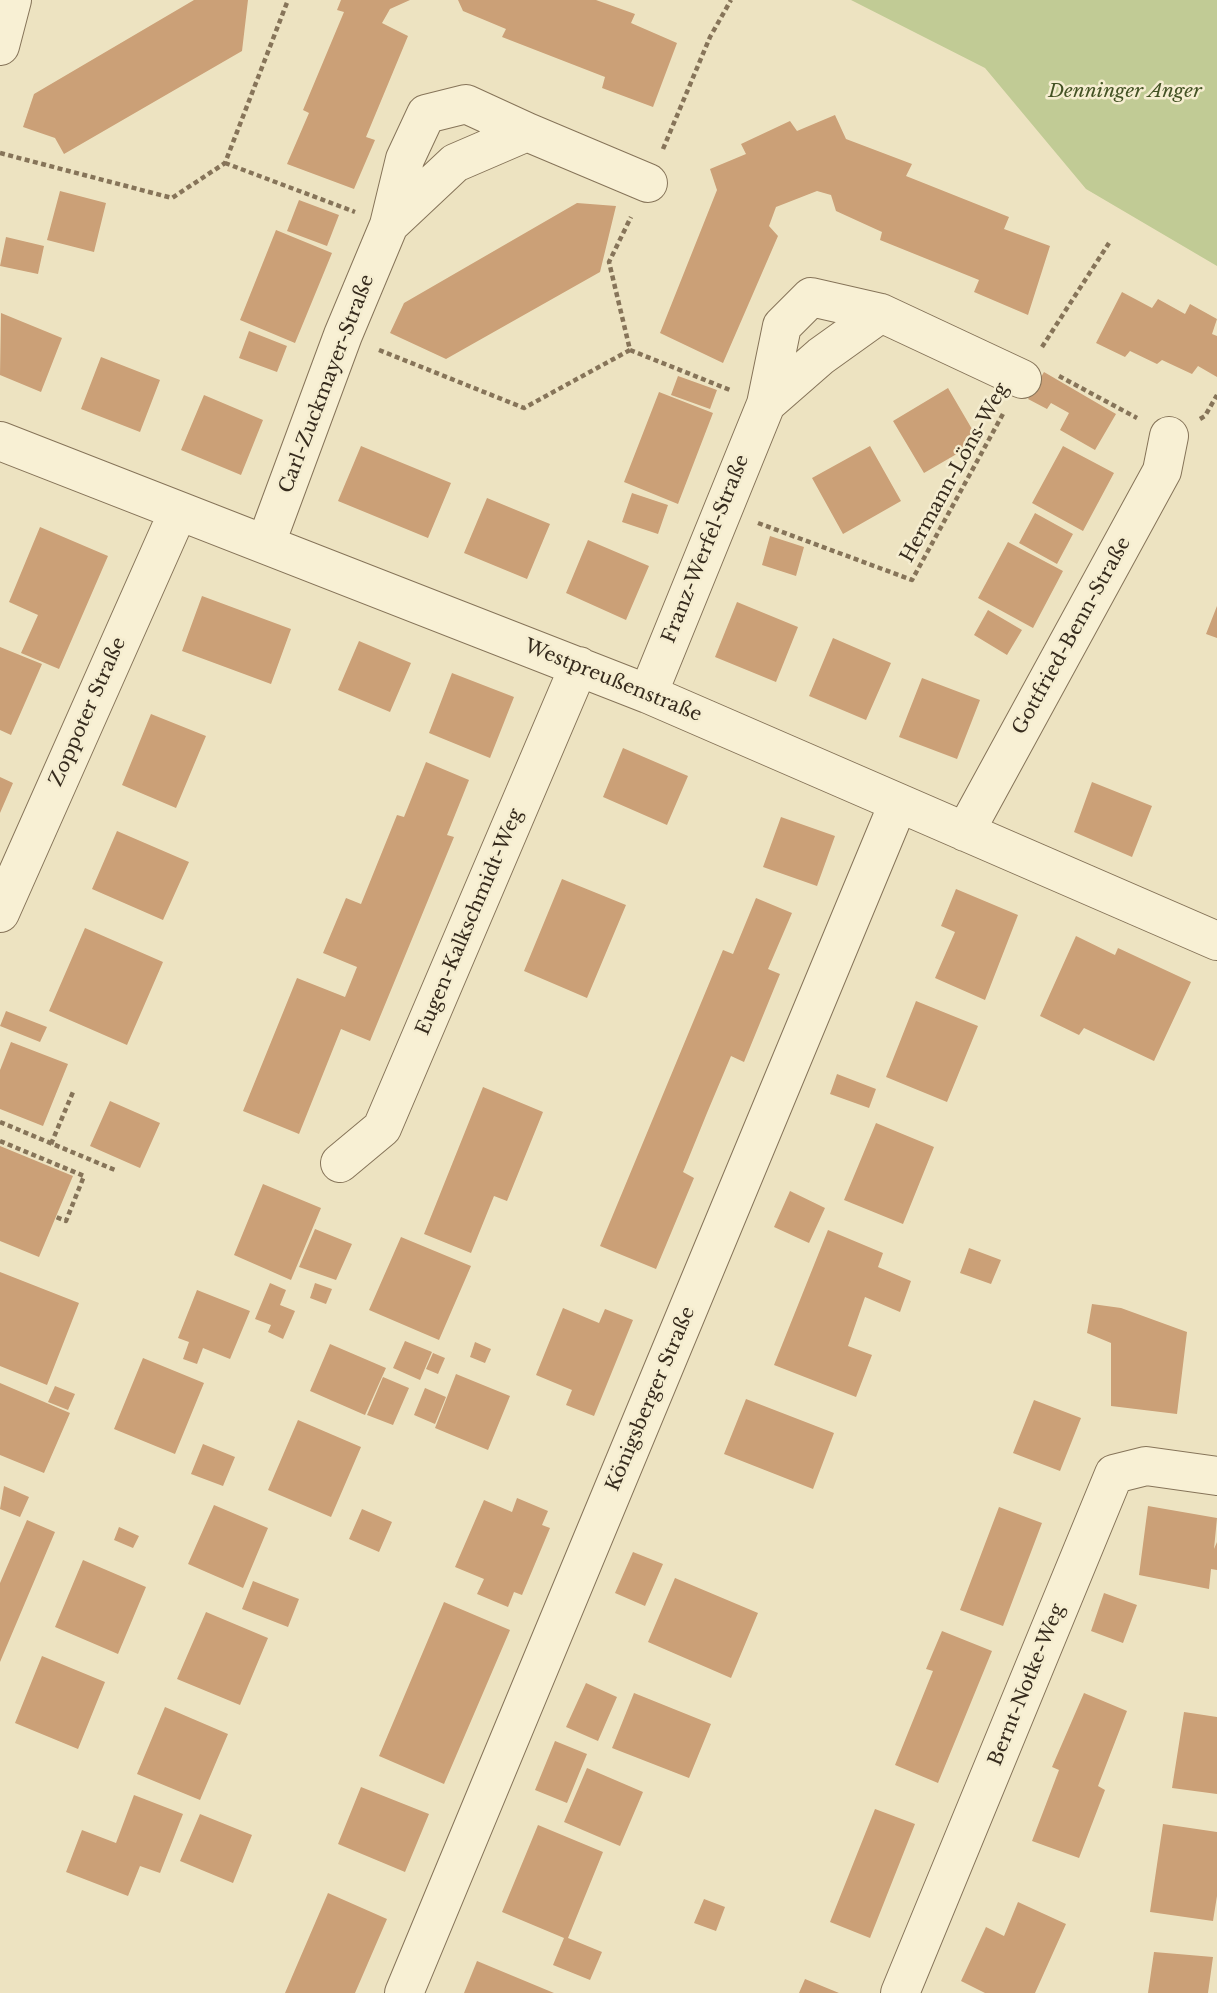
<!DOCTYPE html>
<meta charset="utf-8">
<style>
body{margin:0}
canvas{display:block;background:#ede3c1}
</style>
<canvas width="1217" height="1993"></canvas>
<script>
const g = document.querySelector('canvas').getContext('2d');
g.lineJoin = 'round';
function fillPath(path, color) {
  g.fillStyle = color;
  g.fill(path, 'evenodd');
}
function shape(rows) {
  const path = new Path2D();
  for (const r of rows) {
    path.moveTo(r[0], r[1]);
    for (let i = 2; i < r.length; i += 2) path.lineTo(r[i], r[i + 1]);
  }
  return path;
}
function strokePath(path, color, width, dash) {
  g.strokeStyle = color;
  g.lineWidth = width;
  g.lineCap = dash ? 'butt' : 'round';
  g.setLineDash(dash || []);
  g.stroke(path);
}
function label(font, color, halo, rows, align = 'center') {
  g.font = font + ' "Libre Baskerville",serif';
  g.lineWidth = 5;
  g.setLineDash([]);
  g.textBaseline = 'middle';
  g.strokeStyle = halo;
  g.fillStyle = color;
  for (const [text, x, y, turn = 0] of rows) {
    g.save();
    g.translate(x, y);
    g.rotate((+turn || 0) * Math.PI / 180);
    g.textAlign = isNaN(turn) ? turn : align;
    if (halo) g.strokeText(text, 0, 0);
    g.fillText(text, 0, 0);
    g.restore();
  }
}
fillPath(shape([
 [851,0,1217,0,1217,266,1086,189,985,68]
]), '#c1cb95');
fillPath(shape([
 [194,0,248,0,242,51,64,154,55,138,23,127,34,94],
 [341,0,410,0,390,9,382,23,408,36,366,137,375,140,354,189,287,164,309,113,303,110,344,12,337,10],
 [458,0,596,0,635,14,631,23,677,43,653,107,602,88,605,77,502,37,506,29,463,11],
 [835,115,846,139,912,164,906,176,1009,217,1004,229,1050,246,1028,315,974,292,979,280,880,240,882,232,836,211,831,195,817,191,776,207,769,226,778,236,723,363,660,333,717,190,710,169,746,154,741,144,790,121,797,131],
 [60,191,106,203,94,252,47,240],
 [299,200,339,215,327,246,287,231],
 [577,203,616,206,600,272,446,359,390,333,404,303],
 [276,230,332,253,295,343,240,320],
 [6,237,44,246,38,274,0,266],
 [1122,292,1152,308,1158,299,1185,314,1190,304,1217,319,1212,334,1217,336,1217,377,1198,366,1192,374,1162,360,1157,364,1130,351,1125,357,1096,343],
 [1,313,62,338,41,392,0,375],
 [249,331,287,346,277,372,239,358],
 [101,357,160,380,140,432,81,409],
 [1044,372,1116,414,1095,450,1060,430,1069,413,1051,403,1047,409,1028,399],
 [678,376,717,390,710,409,671,395],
 [948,388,979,441,924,473,893,421],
 [659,392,713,413,678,504,624,482],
 [204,395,263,420,241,475,181,450],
 [361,446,451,483,428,538,338,501],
 [870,446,901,501,843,534,812,478],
 [1063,446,1114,473,1083,531,1032,503],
 [632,493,668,505,658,534,622,522],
 [487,498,550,524,527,579,464,553],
 [1035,513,1073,534,1057,564,1019,543],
 [40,527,108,556,59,669,21,653,38,615,9,602],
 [770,536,804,547,796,576,762,565],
 [588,540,649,566,626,620,566,593],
 [1008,542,1063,571,1033,628,978,598],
 [202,596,291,629,271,684,182,651],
 [737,602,798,627,776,682,715,657],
 [1217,606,1217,638,1206,634],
 [988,610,1022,630,1007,655,974,635],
 [833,638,891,663,866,720,809,696],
 [359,641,411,663,390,712,338,690],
 [0,647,42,664,11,735,0,730],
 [452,673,514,697,490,758,429,733],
 [922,678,980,700,957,759,899,737],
 [151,714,206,736,176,808,122,785],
 [623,748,688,776,667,825,603,797],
 [426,762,469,780,447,835,454,837,370,1041,341,1029,299,1134,243,1111,297,978,345,997,357,967,323,953,346,898,361,904,397,815,404,817],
 [0,777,13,783,0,813],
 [1092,782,1152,806,1132,857,1074,832],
 [781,817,835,836,817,886,763,867],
 [117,831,189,862,163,920,92,889],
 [562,879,626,905,587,998,524,971],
 [956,889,1018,915,985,1000,935,978,955,932,941,926],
 [756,898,792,913,768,969,780,974,744,1062,731,1056,707,1113,683,1172,694,1178,656,1269,600,1246,723,950,733,954],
 [85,928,163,962,127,1045,49,1011],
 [1076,936,1115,955,1118,948,1191,982,1154,1061,1084,1028,1079,1035,1040,1016],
 [916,1001,978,1026,947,1102,886,1077],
 [6,1011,47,1027,40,1042,0,1026],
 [11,1042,68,1064,43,1126,0,1109,0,1070],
 [837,1074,876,1089,869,1108,830,1094],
 [483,1087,543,1112,507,1201,494,1196,471,1253,424,1234],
 [110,1101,160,1123,140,1168,90,1146],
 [876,1123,934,1147,903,1224,844,1200],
 [0,1146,73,1176,39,1257,0,1241],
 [263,1184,321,1208,291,1280,234,1255],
 [790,1191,825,1208,809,1243,774,1227],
 [315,1229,352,1244,336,1280,299,1267],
 [828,1230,883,1253,878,1267,911,1281,900,1312,865,1297,848,1346,872,1355,856,1397,774,1365],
 [401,1237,471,1266,439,1340,369,1310],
 [969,1248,1001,1260,991,1284,960,1273],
 [0,1272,79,1303,47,1385,0,1366],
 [270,1283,286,1290,280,1305,295,1311,283,1339,268,1332,271,1325,255,1319],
 [315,1283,332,1289,326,1304,310,1298],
 [197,1290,250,1311,230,1359,203,1348,197,1364,183,1359,189,1342,178,1338],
 [1092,1304,1121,1308,1187,1332,1177,1414,1111,1406,1111,1343,1087,1333],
 [563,1308,599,1323,605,1309,633,1320,594,1416,566,1405,572,1390,536,1375],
 [405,1341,432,1352,420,1380,393,1368],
 [475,1342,491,1349,485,1363,470,1357],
 [330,1344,386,1368,365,1415,310,1391],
 [433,1353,445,1358,438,1374,426,1369],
 [143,1358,204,1383,175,1454,114,1429],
 [456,1374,510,1396,488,1450,435,1428],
 [383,1377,409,1388,393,1425,367,1415],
 [0,1383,70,1413,44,1473,0,1455],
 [55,1386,75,1394,68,1410,48,1402],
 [425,1388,446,1397,435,1424,414,1415],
 [746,1399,834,1433,813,1489,724,1454],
 [1034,1400,1081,1418,1060,1471,1013,1453],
 [298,1420,361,1447,331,1517,268,1490],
 [203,1444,235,1457,223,1486,191,1474],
 [4,1486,29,1497,20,1517,0,1509],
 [517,1498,548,1511,542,1525,550,1528,522,1595,514,1592,508,1607,477,1594,484,1579,455,1567,484,1500,512,1512],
 [214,1505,268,1528,243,1588,188,1564],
 [1148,1506,1217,1518,1214,1549,1217,1542,1217,1570,1211,1569,1209,1589,1139,1575],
 [999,1507,1042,1523,1003,1626,960,1610],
 [362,1509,392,1522,379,1552,349,1539],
 [27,1520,55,1532,0,1662,0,1583],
 [119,1527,139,1536,133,1548,114,1540],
 [633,1552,663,1564,645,1606,615,1593],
 [83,1560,146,1587,118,1654,55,1627],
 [675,1578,758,1613,731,1678,648,1642],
 [253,1581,299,1599,288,1627,242,1609],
 [1104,1593,1137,1605,1123,1643,1091,1631],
 [444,1602,510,1630,444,1784,379,1756],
 [206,1612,268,1638,240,1705,177,1679],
 [942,1631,992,1651,938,1783,895,1765,933,1671,926,1669],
 [42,1656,105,1682,78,1749,15,1723],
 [586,1683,617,1697,598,1741,566,1727],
 [634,1693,711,1724,689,1778,612,1748],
 [1084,1693,1127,1711,1098,1786,1105,1790,1079,1858,1032,1841,1059,1770,1052,1767],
 [165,1707,228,1734,200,1800,137,1774],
 [1184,1712,1217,1717,1217,1794,1172,1788],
 [555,1741,587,1754,567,1803,535,1790],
 [587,1768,643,1792,620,1846,564,1822],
 [361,1787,429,1814,405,1872,338,1844],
 [134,1795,183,1814,160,1873,140,1866,128,1896,66,1872,82,1830,116,1843],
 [875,1809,915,1824,870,1938,830,1922],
 [200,1814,252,1835,233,1883,180,1861],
 [1163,1824,1217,1832,1217,1896,1213,1921,1150,1912],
 [538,1825,603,1852,568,1938,602,1952,590,1980,553,1965,564,1938,502,1912],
 [328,1893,387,1919,355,1993,285,1993],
 [704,1899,725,1907,716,1931,694,1923],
 [1018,1902,1066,1924,1035,1993,985,1993,961,1981,986,1927,1004,1936],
 [1154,1952,1213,1957,1208,1993,1148,1993],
 [477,1961,554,1993,464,1993],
 [805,1979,839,1993,799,1993]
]), '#cba077');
const minor = shape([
 [0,46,12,0],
 [389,225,405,159,426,114,466,104,527,132],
 [766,404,782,326,811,297,881,313],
 [0,441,648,694,1217,941],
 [266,543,343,335,389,225,455,163,527,132,648,183],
 [648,694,766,404,821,356,881,313,1022,379],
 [965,832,1162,471,1169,436],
 [0,913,178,512],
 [340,1163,382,1128,579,666],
 [404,1993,898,804],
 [900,1993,1114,1474,1146,1466,1217,1476]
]);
strokePath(minor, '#867459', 40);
strokePath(shape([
 [663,149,710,37,731,0],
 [0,153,172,198,225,163,288,0],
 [225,163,355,212],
 [1042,347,1109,243],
 [379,350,524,408,630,350,609,262,631,217],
 [630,350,730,390],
 [1059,376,1137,418],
 [1200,419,1205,416,1217,395],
 [758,523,912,580,1004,412],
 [0,1122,115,1170],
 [0,1141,84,1176,66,1221,56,1217],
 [51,1144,73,1092]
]), '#867459', 4.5, [5, 3.5]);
strokePath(minor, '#f8f0d4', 38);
label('italic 19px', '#435224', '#f5edd0', [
 ["Denninger Anger",1125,92]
]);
label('19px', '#362b1d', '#f5edd0', [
 ["Carl-Zuckmayer-Straße",327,384,-69],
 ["Hermann-Löns-Weg",955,473,-61],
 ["Franz-Werfel-Straße",706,549,-68],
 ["Gottfried-Benn-Straße",1072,636,-61],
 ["Westpreußenstraße",613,681,22],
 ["Zoppoter Straße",88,712,-66],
 ["Eugen-Kalkschmidt-Weg",470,922,-67],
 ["Königsberger Straße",651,1399,-67],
 ["Bernt-Notke-Weg",1027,1685,-68]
]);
</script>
